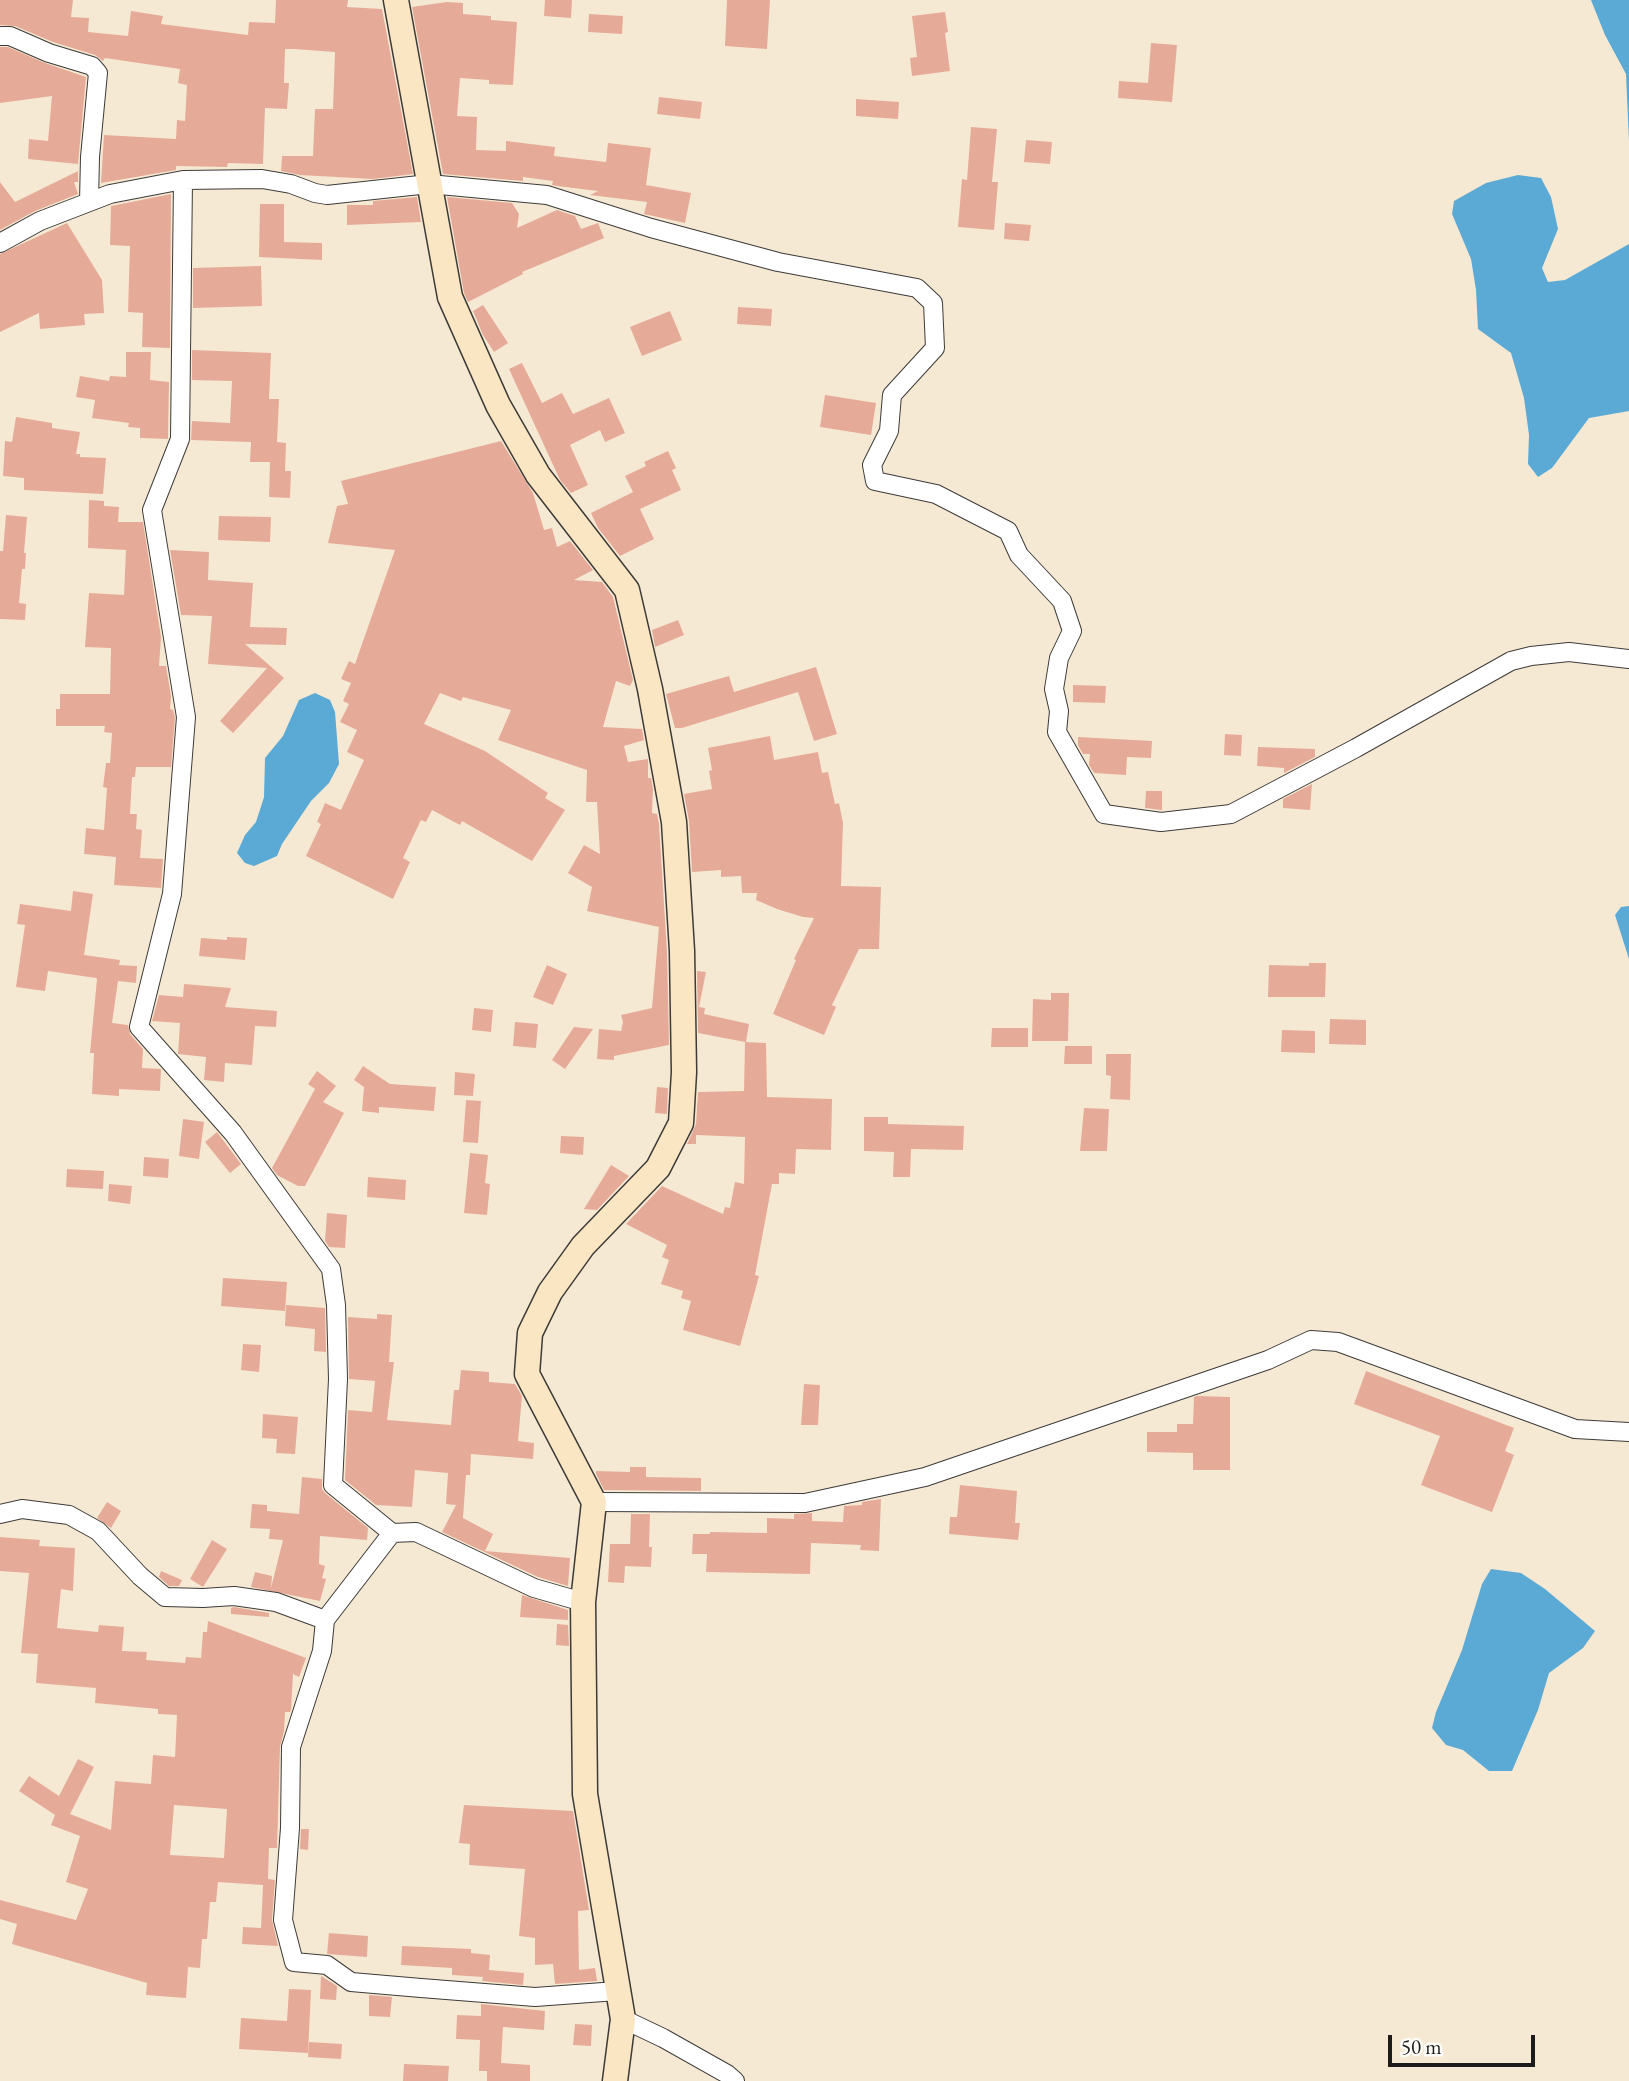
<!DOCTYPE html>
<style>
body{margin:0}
#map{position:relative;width:1629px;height:2081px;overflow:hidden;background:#f6e9d4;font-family:"EB Garamond",serif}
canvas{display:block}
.scale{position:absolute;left:1388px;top:2035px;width:147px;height:32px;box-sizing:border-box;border:4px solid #1c1c1c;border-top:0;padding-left:9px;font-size:21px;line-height:24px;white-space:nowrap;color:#1c1c1c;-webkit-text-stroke:5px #fdfcf7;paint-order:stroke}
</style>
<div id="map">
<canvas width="1629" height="2081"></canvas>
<div class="scale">50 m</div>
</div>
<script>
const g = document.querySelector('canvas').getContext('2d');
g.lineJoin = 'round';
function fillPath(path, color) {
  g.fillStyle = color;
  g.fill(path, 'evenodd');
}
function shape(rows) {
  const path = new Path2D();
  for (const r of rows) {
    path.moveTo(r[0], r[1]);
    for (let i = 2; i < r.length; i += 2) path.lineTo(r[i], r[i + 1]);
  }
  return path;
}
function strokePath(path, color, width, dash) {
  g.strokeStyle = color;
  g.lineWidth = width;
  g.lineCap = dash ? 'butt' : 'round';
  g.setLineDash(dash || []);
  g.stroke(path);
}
fillPath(shape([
 [1591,0,1629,0,1629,141,1626,74,1605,35],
 [1518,175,1541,178,1551,197,1558,229,1542,268,1548,282,1565,280,1629,244,1629,411,1589,418,1552,468,1538,477,1528,464,1529,435,1524,398,1511,353,1478,329,1476,290,1471,259,1452,214,1454,201,1486,183],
 [315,693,330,700,335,712,339,764,329,783,311,801,282,844,277,856,254,866,245,863,237,853,245,835,256,822,264,797,265,758,283,736,299,700],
 [1629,906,1629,959,1615,915,1621,907],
 [1491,1569,1521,1573,1545,1589,1595,1631,1583,1648,1549,1673,1538,1710,1512,1771,1489,1771,1463,1750,1446,1745,1432,1728,1436,1712,1462,1650,1482,1584]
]), '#5baad5');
fillPath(shape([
 [0,0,73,0,71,17,89,18,88,32,128,36,131,11,163,16,161,24,248,35,249,22,275,23,276,0,348,0,347,7,382,9,413,174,373,179,300,175,281,171,282,156,313,156,315,109,333,109,335,52,294,49,285,49,284,83,289,83,287,109,265,108,263,164,228,163,227,167,176,166,176,170,101,183,104,135,176,139,177,120,185,121,187,85,178,83,180,69,105,58,103,61,95,55,53,42,15,26,0,25],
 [545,0,572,0,571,18,544,16],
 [727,0,770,0,767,49,725,46],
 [447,2,463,3,463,14,491,16,491,20,517,22,513,85,489,84,489,80,460,78,457,116,477,117,476,150,506,151,506,141,555,147,554,156,606,162,608,143,651,148,646,185,691,193,685,223,644,214,647,202,590,195,598,191,557,186,552,185,553,181,523,177,523,181,443,174,412,7],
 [945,12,948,32,945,33,950,71,912,76,910,58,917,57,912,16],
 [589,14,623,16,622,34,588,32],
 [1151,43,1177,45,1172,102,1118,98,1119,81,1148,83],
 [0,47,8,47,45,63,86,77,78,164,28,159,29,139,48,141,52,96,0,103],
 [659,97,702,102,700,119,657,114],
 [856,99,899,102,898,119,856,116],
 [971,127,997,129,992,182,998,182,994,230,958,227,962,179,967,180],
 [1026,140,1052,142,1050,164,1024,162],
 [78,171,78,182,74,182,78,194,35,211,0,230,0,182,15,202],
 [171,194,170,348,142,347,143,313,128,312,130,246,110,245,111,206],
 [417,197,421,222,347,225,347,205,373,205,373,201],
 [447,197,512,203,519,214,517,228,557,210,575,216,581,229,598,223,604,238,522,272,523,274,468,302,464,293],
 [260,204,284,204,284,242,322,243,322,260,259,257],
 [67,223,102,280,104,313,84,314,85,325,40,329,39,313,0,332,0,254],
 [1005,223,1031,225,1029,241,1004,239],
 [261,266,262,306,193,308,193,268],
 [483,305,508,343,494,352,483,335,473,311],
 [738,307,772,309,771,326,737,324],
 [670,311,682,340,642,356,630,327],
 [192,350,271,353,269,399,279,399,277,442,286,443,285,471,291,471,290,498,269,497,270,462,250,462,251,442,191,440,192,421,230,423,232,381,192,380],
 [126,352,151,352,150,380,169,382,168,439,140,438,140,428,128,427,129,423,92,418,95,400,76,397,80,376,109,381,110,376,126,377],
 [522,363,542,403,562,393,573,414,609,398,625,433,605,442,600,430,570,445,588,485,571,493,560,480,509,369],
 [825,395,876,403,871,435,820,427],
 [16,417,52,423,52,428,80,432,76,454,80,454,80,457,106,458,103,494,24,490,24,478,3,476,5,441,12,442],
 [501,441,533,493,544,530,552,528,557,547,570,541,593,570,574,580,602,582,613,597,633,680,630,686,616,681,603,727,642,729,644,740,624,746,628,762,648,759,648,778,651,778,653,789,652,813,657,814,659,824,667,952,669,1045,614,1056,614,1060,597,1059,599,1029,621,1031,623,1022,621,1015,652,1008,659,927,587,911,592,887,568,873,584,845,600,854,597,802,586,802,587,770,498,740,511,710,463,697,461,701,440,693,424,724,485,751,548,793,545,798,565,810,532,861,462,821,460,825,432,810,426,822,421,820,403,858,410,862,393,899,306,856,321,824,317,822,325,803,341,810,364,760,347,752,357,730,340,722,349,704,343,701,351,683,341,679,349,661,355,664,395,550,328,543,337,506,348,504,341,481],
 [668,451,676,468,672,470,681,490,640,509,654,539,620,556,598,528,591,513,633,492,625,476,646,466,644,462],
 [89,500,104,501,104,506,119,507,118,522,143,522,161,637,159,666,166,666,171,696,170,709,173,710,175,717,171,767,136,767,135,777,132,777,130,814,137,814,136,829,142,830,140,858,163,859,161,888,114,885,116,857,84,854,86,828,104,830,107,788,103,787,106,763,110,763,112,733,104,732,105,726,56,726,56,709,60,709,60,694,110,694,111,648,85,647,89,593,124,595,126,550,88,548],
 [6,515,27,517,24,553,26,553,25,569,22,569,19,603,26,604,25,620,0,619,0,551,3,551],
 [219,516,271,517,270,542,218,540],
 [170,550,209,552,208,580,253,583,250,627,287,628,286,645,245,644,284,678,233,733,220,721,267,668,208,664,212,616,181,615],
 [678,620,684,635,655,647,652,630],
 [816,667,837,734,814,741,798,692,682,728,675,728,666,694,729,676,734,692],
 [1073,685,1106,686,1105,703,1073,702],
 [1225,734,1242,735,1241,756,1224,755],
 [770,736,774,760,818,752,822,773,828,772,835,804,839,803,843,823,841,886,881,887,879,949,859,949,832,1005,836,1007,824,1035,773,1014,796,960,794,959,814,918,803,917,777,909,756,900,757,893,742,893,741,876,721,877,721,870,692,872,689,821,684,794,712,789,709,771,712,770,708,748],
 [1078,737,1152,741,1151,758,1127,757,1126,775,1094,773,1089,765,1090,754,1083,754,1078,745],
 [1258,747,1315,749,1315,757,1284,773,1284,768,1257,766],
 [1312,784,1310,810,1283,808,1283,799],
 [1146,791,1162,791,1162,810,1145,808],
 [73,891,93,894,84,955,120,960,119,965,137,966,136,983,118,981,112,1023,128,1025,130,1034,143,1049,142,1068,161,1069,160,1091,119,1089,119,1096,92,1094,94,1053,90,1053,97,979,96,978,48,971,45,991,16,987,25,925,17,924,20,904,71,911],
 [227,937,247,938,245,960,199,956,201,938,227,940],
 [1309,963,1326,963,1325,997,1268,997,1269,965,1309,966],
 [547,965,567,974,553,1005,533,997],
 [697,971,706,972,699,1007,705,1008,704,1014,749,1024,746,1042,766,1043,767,1097,832,1099,831,1150,796,1149,795,1174,779,1173,779,1184,772,1184,755,1275,759,1276,740,1346,683,1330,691,1301,681,1298,683,1291,661,1284,669,1260,662,1257,667,1245,626,1224,662,1186,723,1214,725,1207,730,1208,735,1182,744,1184,745,1137,696,1135,696,1144,687,1144,696,1124,698,1092,744,1091,745,1042,698,1033],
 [184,984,231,988,225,1007,277,1011,276,1027,255,1026,252,1065,225,1063,224,1082,204,1080,206,1057,178,1054,180,1023,152,1021,159,995,183,997],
 [1051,993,1069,993,1068,1041,1032,1041,1033,999,1051,1000],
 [474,1008,493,1010,491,1032,472,1030],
 [1330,1019,1366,1020,1366,1045,1329,1044],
 [515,1022,538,1024,536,1048,513,1046],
 [574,1027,593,1029,565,1069,552,1060],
 [992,1028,1028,1028,1028,1047,991,1047],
 [1282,1030,1315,1031,1315,1053,1281,1052],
 [1065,1046,1092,1046,1092,1064,1064,1064],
 [1106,1054,1131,1054,1130,1100,1110,1099,1111,1076,1106,1075],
 [363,1066,390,1084,436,1087,434,1111,379,1107,379,1113,362,1111,364,1087,354,1080],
 [317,1071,336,1086,323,1102,344,1113,305,1186,298,1186,277,1175,272,1168,315,1089,308,1084],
 [455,1072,475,1074,473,1096,454,1095],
 [657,1087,668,1088,667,1114,655,1113],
 [466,1100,481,1101,478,1143,463,1142],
 [1084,1108,1109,1109,1107,1151,1080,1151],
 [864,1117,888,1117,888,1124,964,1126,963,1150,911,1149,910,1177,893,1177,894,1152,864,1151],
 [183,1119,204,1122,199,1159,179,1156],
 [217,1132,241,1164,230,1173,205,1142],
 [561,1136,584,1137,583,1155,560,1153],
 [470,1153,488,1155,485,1183,490,1184,487,1215,464,1213],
 [144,1157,169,1159,168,1178,143,1176],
 [611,1165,629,1176,597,1210,584,1209],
 [67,1169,104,1171,103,1189,66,1187],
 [368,1177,406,1180,405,1200,367,1197],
 [109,1184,132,1186,130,1204,108,1201],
 [327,1213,347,1215,345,1248,329,1247,325,1241],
 [223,1278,287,1282,285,1311,221,1306],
 [286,1305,325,1308,326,1352,314,1351,315,1329,285,1326],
 [377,1314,392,1315,389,1362,394,1362,387,1420,451,1425,454,1390,459,1390,461,1370,489,1372,489,1382,515,1384,522,1396,518,1441,534,1443,533,1459,471,1454,470,1475,466,1475,463,1518,493,1534,485,1551,570,1558,568,1586,538,1577,442,1532,456,1505,446,1504,448,1473,415,1470,412,1507,376,1505,345,1480,348,1410,372,1412,375,1381,349,1379,348,1317,377,1319],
 [243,1344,261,1345,259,1372,241,1370],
 [1366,1371,1514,1428,1505,1451,1514,1455,1492,1512,1421,1485,1440,1436,1354,1404],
 [804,1384,820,1385,818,1425,801,1425],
 [1197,1396,1230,1397,1230,1470,1193,1470,1193,1453,1147,1452,1147,1432,1177,1432,1177,1424,1193,1424,1194,1397],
 [263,1414,298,1417,295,1454,276,1453,277,1439,262,1438],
 [630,1467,646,1467,646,1477,701,1478,701,1491,604,1490,596,1474,596,1471,630,1472],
 [302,1477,322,1479,322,1489,325,1493,368,1528,367,1540,320,1536,319,1564,325,1566,322,1578,326,1579,320,1601,251,1587,255,1572,272,1576,271,1588,283,1540,269,1539,270,1529,250,1528,252,1504,267,1505,267,1511,299,1514],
 [960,1485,1017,1491,1015,1523,1020,1523,1018,1540,949,1534,950,1517,957,1517],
 [881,1499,879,1551,860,1550,861,1545,811,1543,810,1574,706,1572,707,1554,692,1554,693,1534,710,1534,710,1532,767,1533,767,1518,794,1519,794,1514,812,1513,812,1521,843,1522,844,1506,862,1505,862,1502],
 [107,1502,121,1511,111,1528,97,1518],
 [631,1514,650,1514,649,1547,652,1547,651,1567,625,1566,624,1583,608,1582,610,1544,630,1544],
 [0,1537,40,1540,39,1546,75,1548,73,1591,61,1589,57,1628,98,1632,99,1625,124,1627,122,1651,147,1652,146,1660,185,1663,186,1657,201,1658,203,1632,207,1632,208,1621,306,1658,299,1677,293,1674,291,1710,290,1712,285,1712,284,1731,280,1747,277,1848,269,1848,268,1879,275,1880,272,1920,278,1946,242,1944,243,1927,261,1928,263,1885,218,1882,216,1902,210,1902,207,1939,202,1939,200,1968,188,1967,186,1998,146,1995,147,1983,12,1944,17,1924,0,1919,0,1900,76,1920,88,1889,66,1882,80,1836,51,1825,55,1815,19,1791,29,1776,59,1796,78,1759,94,1767,70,1814,111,1830,115,1781,151,1784,153,1755,175,1757,177,1715,158,1714,158,1709,95,1703,96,1688,36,1683,38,1654,21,1653,29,1573,0,1571],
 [174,1805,227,1809,224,1858,170,1855],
 [212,1540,227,1549,203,1587,190,1579],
 [161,1571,182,1580,179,1586,169,1586,159,1577],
 [522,1595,568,1610,568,1620,520,1617],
 [234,1607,269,1613,269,1617,231,1614,231,1608],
 [557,1624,568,1625,569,1646,556,1645],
 [464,1805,573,1811,589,1910,578,1911,579,1970,595,1968,597,1981,555,1984,553,1964,535,1965,535,1938,519,1936,525,1869,469,1865,470,1844,459,1843],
 [301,1829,309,1829,308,1850,300,1849],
 [329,1933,368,1936,367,1957,327,1954],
 [402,1946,471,1949,471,1953,490,1955,489,1970,524,1973,523,1985,482,1981,483,1977,452,1975,452,1968,401,1965],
 [321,1976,337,1986,336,2000,320,1999],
 [289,1989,311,1990,308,2053,239,2049,241,2018,287,2021],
 [369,1995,392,1997,390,2017,369,2016],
 [481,2004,545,2011,544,2030,503,2027,501,2063,530,2065,530,2081,487,2081,487,2071,479,2071,480,2040,456,2039,457,2015,481,2016],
 [575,2024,592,2025,591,2046,573,2045],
 [309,2042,342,2044,341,2059,308,2057],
 [404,2064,449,2066,448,2081,403,2081]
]), '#e6ab98');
const street = shape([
 [0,36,10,36,49,53,92,66,98,73,90,157,89,202],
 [183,180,180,439,152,510,186,717,172,894,139,1027,233,1133,331,1269,336,1305,338,1379,333,1485,392,1533],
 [0,243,40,221,110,194,183,180,262,179,291,184,315,193,327,195,429,184,547,195,651,228,778,262,917,288,933,303,935,348,892,395,889,431,872,465,875,481,936,494,1008,531,1019,555,1062,601,1072,631,1059,658,1054,689,1059,711,1057,732,1104,814,1161,822,1231,814,1356,748,1511,661,1531,656,1569,652,1629,659],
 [594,1502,805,1503,925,1477,1268,1360,1311,1340,1338,1342,1575,1429,1629,1432],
 [0,1514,22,1509,69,1515,98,1531,140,1576,165,1597,203,1598,234,1596,276,1602,325,1620,392,1533,416,1532,534,1588,583,1602],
 [325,1620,322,1651,291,1747,290,1828,283,1920,294,1962,327,1965,351,1982,421,1988,535,1997,617,1991],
 [623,2019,663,2038,727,2074,735,2081]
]);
const secondary = shape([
 [396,0,450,297,498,405,538,475,627,590,650,689,674,822,682,951,684,1072,681,1123,658,1168,583,1246,550,1292,530,1333,527,1374,594,1502,583,1602,585,1794,623,2019,615,2081]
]);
strokePath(street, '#3d3b38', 20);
strokePath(secondary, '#3d3b38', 27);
strokePath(street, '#fff', 18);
strokePath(secondary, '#fbe6c4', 24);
</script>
